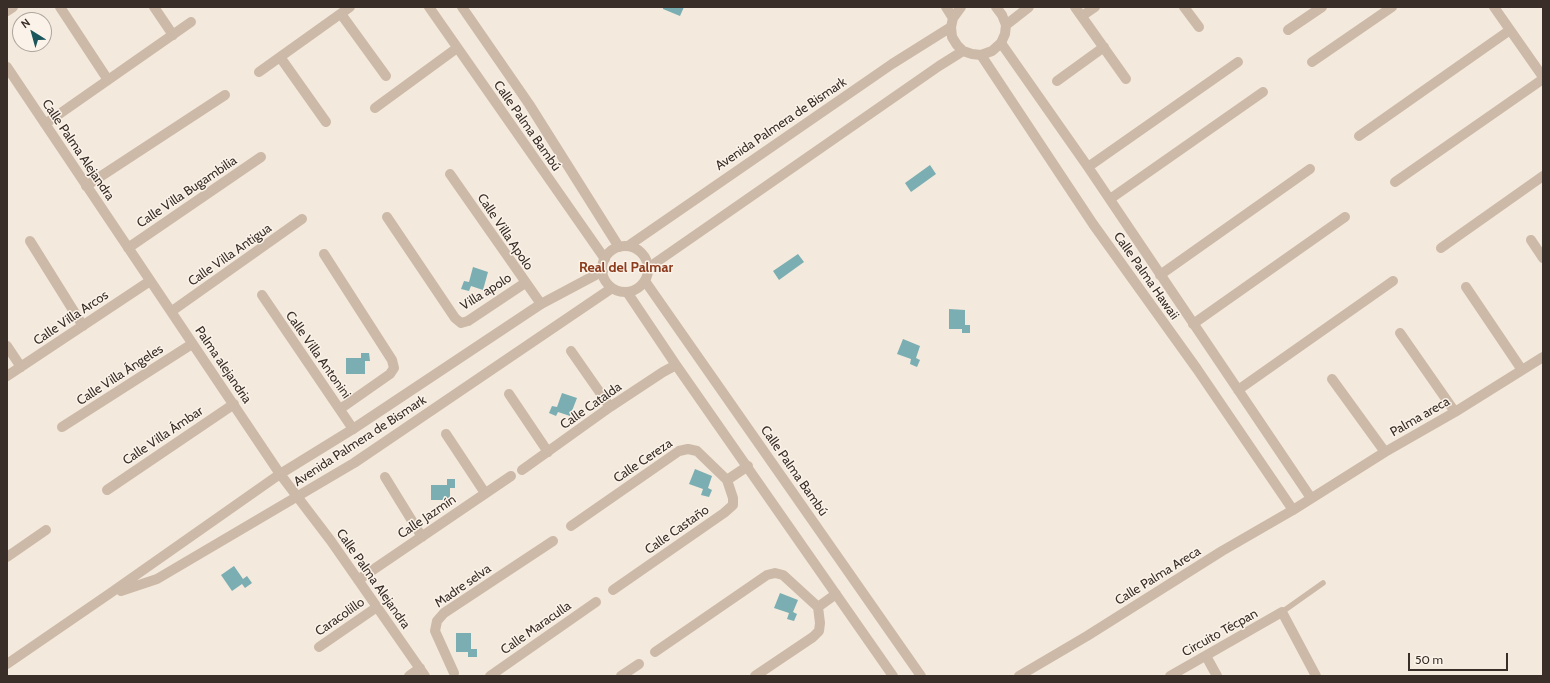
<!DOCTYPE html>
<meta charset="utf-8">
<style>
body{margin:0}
#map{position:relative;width:1550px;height:683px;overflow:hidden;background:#f3e9dc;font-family:Cabin,sans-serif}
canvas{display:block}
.frame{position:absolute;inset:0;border:8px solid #392e28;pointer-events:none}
.north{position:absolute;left:12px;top:12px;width:40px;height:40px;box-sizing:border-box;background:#fbf3e9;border:1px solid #ada49c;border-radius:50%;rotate:323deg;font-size:11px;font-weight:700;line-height:16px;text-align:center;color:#392e28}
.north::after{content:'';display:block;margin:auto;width:14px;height:18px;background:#1b565c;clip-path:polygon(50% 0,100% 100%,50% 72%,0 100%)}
.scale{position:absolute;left:1408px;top:653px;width:100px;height:18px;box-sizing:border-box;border:2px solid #392e28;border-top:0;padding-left:5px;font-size:12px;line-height:14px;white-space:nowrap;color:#392e28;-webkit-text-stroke:3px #fbf3e9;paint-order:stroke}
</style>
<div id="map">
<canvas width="1550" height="683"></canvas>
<div class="frame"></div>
<div class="north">N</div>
<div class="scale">50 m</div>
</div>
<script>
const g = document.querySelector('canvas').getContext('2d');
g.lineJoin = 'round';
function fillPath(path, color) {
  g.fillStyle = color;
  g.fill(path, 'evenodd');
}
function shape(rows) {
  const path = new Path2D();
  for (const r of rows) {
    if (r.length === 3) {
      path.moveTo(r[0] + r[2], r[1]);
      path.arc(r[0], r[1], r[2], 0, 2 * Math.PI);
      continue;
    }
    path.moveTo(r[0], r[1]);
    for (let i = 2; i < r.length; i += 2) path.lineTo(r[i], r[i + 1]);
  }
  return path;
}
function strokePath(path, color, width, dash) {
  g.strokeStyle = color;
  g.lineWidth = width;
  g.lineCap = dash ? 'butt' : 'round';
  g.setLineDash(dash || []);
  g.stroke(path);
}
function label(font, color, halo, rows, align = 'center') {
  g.font = font + ' Cabin,sans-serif';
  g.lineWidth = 3;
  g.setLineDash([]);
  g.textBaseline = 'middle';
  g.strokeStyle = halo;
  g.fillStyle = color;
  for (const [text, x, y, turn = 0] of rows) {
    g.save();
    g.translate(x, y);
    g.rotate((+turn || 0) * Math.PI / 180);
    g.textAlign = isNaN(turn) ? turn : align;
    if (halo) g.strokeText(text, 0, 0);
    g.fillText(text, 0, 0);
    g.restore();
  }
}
fillPath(shape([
 [663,7,684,7,680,16,663,9],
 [930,165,936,174,911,192,905,183],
 [798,254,804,262,779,280,773,271],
 [473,267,488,272,483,290,471,286,469,291,461,289,464,281,469,282],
 [949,309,965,310,965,325,970,325,970,333,962,333,962,329,949,329],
 [903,339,920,346,916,358,920,360,917,367,910,364,911,359,897,354],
 [361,353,369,353,370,361,365,361,365,374,346,374,346,358,361,358],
 [562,393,577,398,570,416,558,412,556,416,549,413,552,406,557,407],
 [695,469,712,476,708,488,712,490,709,497,701,495,703,489,689,484],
 [447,479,455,479,455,488,450,488,450,500,431,500,431,485,447,485],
 [234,566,243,579,247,576,252,583,245,588,242,584,232,591,221,575],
 [780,593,798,600,793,612,797,614,794,621,787,619,789,613,774,608],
 [456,633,471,633,471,649,477,649,477,657,468,657,468,652,456,652]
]), '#7aaeb2');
strokePath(shape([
 [1282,612,1323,583]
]), '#ccb9a7', 5.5);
strokePath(shape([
 [60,7,108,80],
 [154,7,173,35],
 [429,7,605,259],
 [462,7,529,104,619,247],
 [1075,7,1126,79],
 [1184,7,1199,27],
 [1494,7,1543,77],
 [7,11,13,7],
 [341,14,386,76],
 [1082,16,1095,7],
 [1288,30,1322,7],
 [1001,43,1088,167,1311,498],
 [981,55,1093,224,1197,369,1293,510],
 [280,57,326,122],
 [1312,62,1392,7],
 [7,67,280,474,331,541,425,676],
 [259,72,350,7],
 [1057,81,1104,47],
 [375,108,457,48],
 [45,124,191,22],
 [1359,136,1510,30],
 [1088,167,1238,62],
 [450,174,541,304],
 [1395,182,1543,79],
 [86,186,225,95],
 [1110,199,1263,92],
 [387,217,455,318,461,323,468,321,525,283],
 [1531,240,1543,258],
 [30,241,83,326],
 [128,248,261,157],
 [1441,248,1543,176],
 [324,254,392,360,394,368,390,374,340,409],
 [1160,275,1310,169],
 [645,281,921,676],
 [1466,287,1522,370],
 [627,292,676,365,893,676],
 [262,295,353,429],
 [172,311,302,219],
 [1193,324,1345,217],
 [1400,333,1455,412],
 [7,346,21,367],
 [571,351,610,407],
 [7,376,150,281],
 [1332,379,1385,452],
 [1238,390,1393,281],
 [509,394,548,452],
 [62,427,192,344],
 [446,434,485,493],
 [522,470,610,407,663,372,676,365],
 [385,477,422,537],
 [727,480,748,466],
 [107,490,234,404],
 [571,526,679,451,688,449,697,451,727,480,733,498,733,505,724,513,613,590],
 [7,557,46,530],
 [358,580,511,476],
 [818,607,836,594],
 [319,647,377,607],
 [655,652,767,575,775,573,783,575,818,607,820,623,819,631,813,637,755,676],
 [1206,656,1217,676],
 [454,673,435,631,437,621,444,613,553,541],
 [409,676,420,668],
 [490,676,596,602],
 [621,676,639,664],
 [1019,676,1087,636,1222,551,1293,510,1385,452,1455,412,1543,357],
 [1170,676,1282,612,1316,676]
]), '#ccb9a7', 10);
strokePath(shape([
 [946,7,953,18],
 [961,7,953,18,951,27,952,37,957,45,963,51,972,54,981,55,992,51,1001,43,1005,34,1006,25,1002,15,996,7],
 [1006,25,1029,7],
 [628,246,892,64,951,27],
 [625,269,23],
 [648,268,939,66,963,51],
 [121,591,157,579,354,463,612,288],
 [7,664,109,594,280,474,353,429,541,304,603,271]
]), '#ccb9a7', 10);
label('13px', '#392e28', '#fbf3e9', [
 ["Avenida Palmera de Bismark",781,124,-34],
 ["Calle Palma Bambú",527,126,55],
 ["Calle Palma Alejandra",78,150,56],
 ["Calle Villa Bugambilia",187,192,-34],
 ["Calle Villa Apolo",505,232,56],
 ["Calle Villa Antigua",230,255,-35],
 ["Calle Palma Hawaii",1146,276,55],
 ["Villa apolo",486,292,-32],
 ["Calle Villa Arcos",71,318,-34],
 ["Calle Villa Antonini",318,355,55],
 ["Palma alejandria",223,365,56],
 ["Calle Villa Ángeles",120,375,-33],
 ["Calle Catalda",591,406,-35],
 ["Palma areca",1420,417,-30],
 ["Calle Villa Ámbar",163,436,-34],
 ["Avenida Palmera de Bismark",360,441,-33],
 ["Calle Cereza",643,461,-34],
 ["Calle Palma Bambú",794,471,55],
 ["Calle Jazmín",427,517,-34],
 ["Calle Castaño",677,530,-35],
 ["Calle Palma Areca",1158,576,-32],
 ["Calle Palma Alejandra",373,579,55],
 ["Madre selva",463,586,-35],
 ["Caracolillo",340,617,-35],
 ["Calle Maraculla",536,628,-35],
 ["Circuito Técpan",1220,633,-29]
]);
label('bold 14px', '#8c3b1d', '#fbf3e9', [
 ["Real del Palmar",626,268]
]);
</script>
